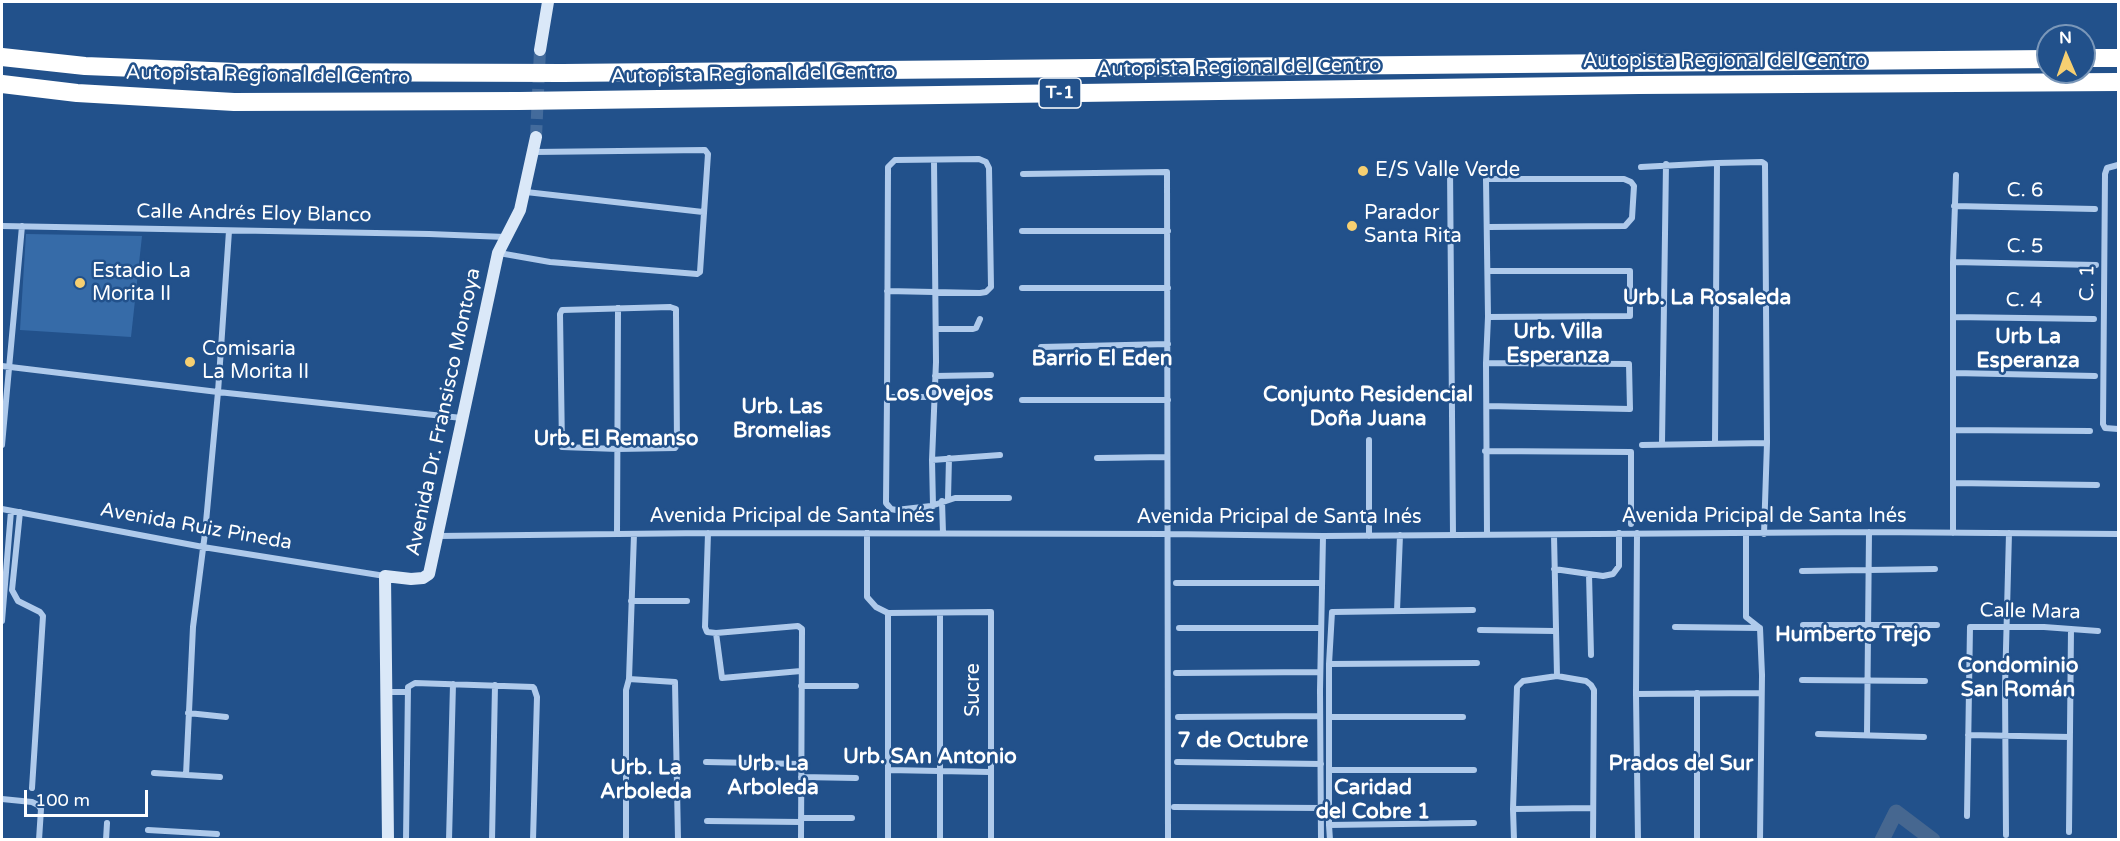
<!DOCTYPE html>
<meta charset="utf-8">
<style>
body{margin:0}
#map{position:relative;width:2120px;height:841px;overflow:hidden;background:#22518b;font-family:"Varela Round",sans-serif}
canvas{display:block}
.frame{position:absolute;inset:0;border:3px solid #fff;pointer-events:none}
.north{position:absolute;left:2036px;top:24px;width:60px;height:60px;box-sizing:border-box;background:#22518b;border:2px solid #7a97b9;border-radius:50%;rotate:358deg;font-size:16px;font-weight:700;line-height:24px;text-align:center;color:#fff}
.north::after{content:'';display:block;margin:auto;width:21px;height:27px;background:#f6cf71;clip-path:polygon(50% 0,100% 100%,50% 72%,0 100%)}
.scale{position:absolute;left:24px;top:790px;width:124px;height:27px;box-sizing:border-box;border:3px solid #fff;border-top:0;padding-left:8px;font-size:18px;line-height:21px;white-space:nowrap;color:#fff;-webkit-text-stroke:4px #22518b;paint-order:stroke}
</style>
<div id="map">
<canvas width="2120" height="841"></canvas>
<div class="frame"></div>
<div class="north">N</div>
<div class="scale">100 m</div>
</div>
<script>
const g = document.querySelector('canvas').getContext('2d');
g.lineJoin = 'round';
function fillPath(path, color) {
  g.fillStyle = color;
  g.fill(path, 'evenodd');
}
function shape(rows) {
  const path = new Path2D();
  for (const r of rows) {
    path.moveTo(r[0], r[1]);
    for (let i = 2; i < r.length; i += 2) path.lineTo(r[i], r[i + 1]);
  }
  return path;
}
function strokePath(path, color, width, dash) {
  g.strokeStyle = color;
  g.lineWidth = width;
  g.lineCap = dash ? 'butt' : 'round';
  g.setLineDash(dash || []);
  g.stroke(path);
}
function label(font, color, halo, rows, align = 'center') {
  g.font = font + ' "Varela Round",sans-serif';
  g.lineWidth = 5;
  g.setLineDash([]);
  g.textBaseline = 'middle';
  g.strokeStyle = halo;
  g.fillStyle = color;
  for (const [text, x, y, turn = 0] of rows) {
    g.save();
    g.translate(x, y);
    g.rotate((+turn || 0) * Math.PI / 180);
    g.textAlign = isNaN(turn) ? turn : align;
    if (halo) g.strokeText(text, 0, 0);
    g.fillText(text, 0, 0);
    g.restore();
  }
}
fillPath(shape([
 [26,234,142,236,131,337,20,330]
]), '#366ba8');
strokePath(shape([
 [1882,840,1896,812,1933,840]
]), '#466790', 15);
strokePath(shape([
 [536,137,540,50]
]), '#436b9c', 12, [12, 6]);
strokePath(shape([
 [2118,165,2107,168,2105,174,2103,424,2105,428,2118,429],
 [1641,167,1717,163,1762,162,1765,164,1767,443,1764,534],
 [1450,168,1453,535],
 [1023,174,1167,172,1168,840],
 [526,192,703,212],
 [1954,206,2095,209],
 [2,226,429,234,505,237],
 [1022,231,1168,231],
 [499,253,550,262,697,274,700,272,708,154,705,150,534,152],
 [1953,262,2096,265],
 [1488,271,1630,271,1630,316,1488,317],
 [1022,288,1168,288],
 [887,291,980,293,986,292,991,287,989,168,986,162,979,159,895,160,888,167,887,397,886,503,891,509,896,510,931,506,955,498,1009,498],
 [670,307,676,309,676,312,677,445,675,448,618,449,562,447,560,314,562,310,670,307],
 [1953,317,2094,319],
 [936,329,973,329,976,328,980,319],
 [1041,347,1168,344],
 [1486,363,1629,364,1630,409,1487,406],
 [2,366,218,392,462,418],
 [1954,373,2095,376],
 [935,376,991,375],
 [887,397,934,397],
 [1022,400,1168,400],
 [1954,430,2090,431],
 [1662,443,1666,164],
 [1715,444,1717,163],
 [2,445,22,226],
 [1642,445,1767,443],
 [1485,451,1631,452,1631,524],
 [1097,458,1167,457],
 [932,460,1000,455],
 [1954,483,2097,485],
 [948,499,949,458],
 [942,501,943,533],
 [933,506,932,460,936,362,934,160],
 [2,509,203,547,385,576],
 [20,512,12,590,18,601,40,612,43,616,32,788],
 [708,533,705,627,707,632,716,633,798,626,802,629,801,840],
 [867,533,867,597,876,607,888,613,991,612,991,840],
 [1953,533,1953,262,1956,175],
 [617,534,618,308],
 [1746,534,1746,617,1760,628,1762,675,1760,840],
 [1487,535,1486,363,1488,317,1486,179,1624,179,1631,182,1634,186,1632,218,1625,226,1488,227],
 [1554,535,1557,676],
 [438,536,708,533,1168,534,1323,536,1869,532,2118,534],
 [1369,536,1369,440],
 [1554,569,1589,574,1591,655],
 [1802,571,1935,569],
 [1589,574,1603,576,1613,574,1619,566,1619,533],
 [1176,583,1322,583],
 [631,601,687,601],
 [1397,611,1400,535],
 [888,613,888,840],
 [2,621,11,511],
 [1803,625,1937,625],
 [1675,627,1760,628],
 [1179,628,1321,628],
 [1480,630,1555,631],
 [716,633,722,678,801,671],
 [1329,664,1477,663],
 [1176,673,1320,672],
 [629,679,675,682,678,840],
 [1802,680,1925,681],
 [801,686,856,686],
 [388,692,408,692],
 [1697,693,1697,840],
 [1636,694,1637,533],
 [188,713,226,717],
 [1178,717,1320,716],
 [1330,717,1463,717],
 [1818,734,1924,737],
 [1867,735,1869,532],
 [1968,735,2070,737],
 [706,762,801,764],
 [1177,762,1321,764],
 [888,770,990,772],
 [1329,770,1474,770],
 [154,773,220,777],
 [186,775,193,627,205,533,218,392,229,231],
 [801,777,856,778],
 [2,799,32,802,38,805,41,809,39,840],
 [1174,807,1321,808],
 [1513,809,1593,808],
 [1967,816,1970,627,2044,627,2098,631],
 [801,818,852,818],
 [707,821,801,822],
 [1329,825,1329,664,1332,612,1473,610],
 [148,830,217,834],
 [2069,832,2071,629],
 [2006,835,2005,687,2009,533],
 [106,840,107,823],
 [406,840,408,687,415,683,533,687,534,688,537,697,533,840],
 [449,840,453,684],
 [492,840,495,685],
 [626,840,626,690,629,679,634,534],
 [940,840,940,613],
 [1321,840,1320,690,1323,536],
 [1330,840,1329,825,1474,823],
 [1514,840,1513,809,1517,687,1523,681,1557,676,1586,681,1591,685,1594,690,1593,840],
 [1638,840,1636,694,1761,693]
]), '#afcaeb', 6);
strokePath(shape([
 [540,50,548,2],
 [388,840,385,576,411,579,423,578,429,574,498,253,520,210,536,137]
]), '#dae8f8', 12);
strokePath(shape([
 [2,57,85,66,236,72,563,73,2048,59],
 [2084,58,2118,58],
 [2,84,77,93,234,102,519,101,1639,85,2118,82]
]), '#fff', 18);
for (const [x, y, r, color] of [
 [1363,171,6,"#f6cf71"],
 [1352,226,6,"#f6cf71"],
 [80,283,6,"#f6cf71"],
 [190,362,6,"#f6cf71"]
]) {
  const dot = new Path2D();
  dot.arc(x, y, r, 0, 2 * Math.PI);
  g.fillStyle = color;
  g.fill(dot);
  strokePath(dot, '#22518b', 2);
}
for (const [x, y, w] of [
 [1060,93,42]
]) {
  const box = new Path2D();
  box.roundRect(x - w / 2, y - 15, w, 30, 4.5);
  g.fillStyle = '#22518b';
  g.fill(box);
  strokePath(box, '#fff', 1.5);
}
label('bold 18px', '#fff', null, [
 ["T-1",1060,93]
]);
label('20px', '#fff', '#22518b', [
 ["Autopista Regional del Centro",1725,62],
 ["Autopista Regional del Centro",1239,68,-1],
 ["Autopista Regional del Centro",753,75,-1],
 ["Autopista Regional del Centro",268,76,1],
 ["C. 6",2025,191,1],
 ["Calle Andrés Eloy Blanco",254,214,1],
 ["C. 5",2025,247,1],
 ["C. 1",2088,283,-89],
 ["C. 4",2024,301,1],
 ["Avenida Dr. Fransisco Montoya",444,412,-78],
 ["Avenida Pricipal de Santa Inés",792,517],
 ["Avenida Pricipal de Santa Inés",1764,517],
 ["Avenida Pricipal de Santa Inés",1279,518],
 ["Avenida Ruiz Pineda",196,527,10],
 ["Calle Mara",2030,612,1],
 ["Sucre",974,690,-90]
]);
label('20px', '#fff', '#22518b', [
 ["E/S Valle Verde",1375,171],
 ["Parador",1364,214],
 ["Santa Rita",1364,237],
 ["Estadio La",92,272],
 ["Morita II",92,295],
 ["Comisaria",202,350],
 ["La Morita II",202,373]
], 'left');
label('bold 21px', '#fff', '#22518b', [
 ["Urb. La Rosaleda",1707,298],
 ["Urb. Villa",1558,332],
 ["Esperanza",1558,356],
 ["Urb La",2028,337],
 ["Esperanza",2028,361],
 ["Barrio El Eden",1102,359],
 ["Los Ovejos",939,394],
 ["Conjunto Residencial",1368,395],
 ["Doña Juana",1368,419],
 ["Urb. Las",782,407],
 ["Bromelias",782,431],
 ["Urb. El Remanso",616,439],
 ["Humberto Trejo",1853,635],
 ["Condominio",2018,666],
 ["San Román",2018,690],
 ["7 de Octubre",1243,741],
 ["Urb. SAn Antonio",930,757],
 ["Urb. La",773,764],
 ["Arboleda",773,788],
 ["Prados del Sur",1681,764],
 ["Urb. La",646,768],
 ["Arboleda",646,792],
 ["Caridad",1373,788],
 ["del Cobre 1",1373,812]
]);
</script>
